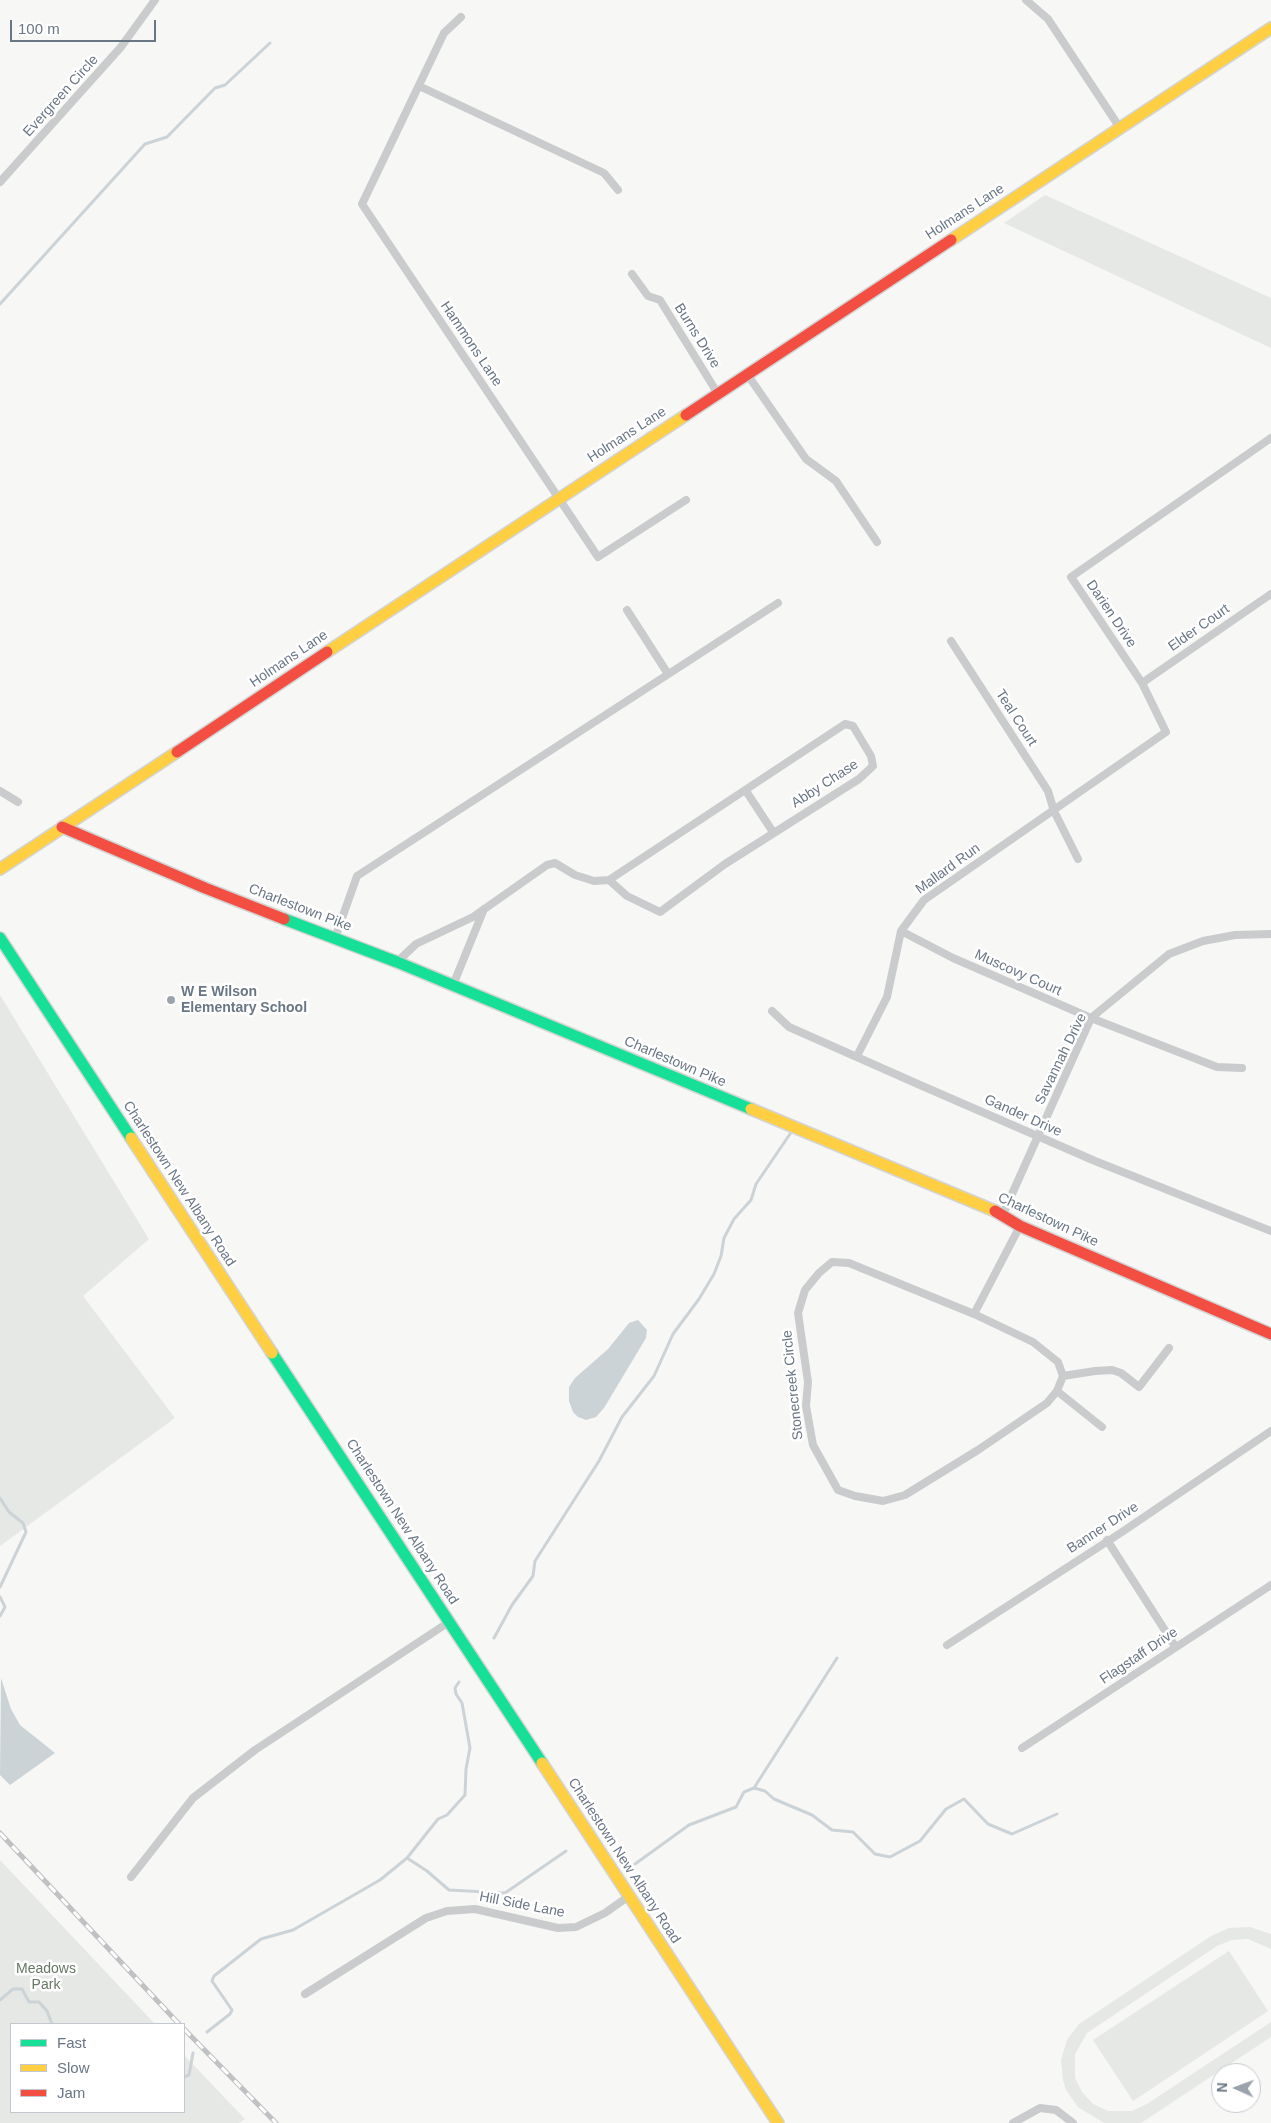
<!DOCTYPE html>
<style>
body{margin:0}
#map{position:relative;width:1271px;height:2123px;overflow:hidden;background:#f7f7f6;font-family:Arial,sans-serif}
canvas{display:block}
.legend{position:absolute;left:10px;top:2023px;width:175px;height:90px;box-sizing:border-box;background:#fff;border:1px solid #c3c8ce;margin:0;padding:6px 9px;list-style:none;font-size:15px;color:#697684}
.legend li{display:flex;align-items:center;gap:10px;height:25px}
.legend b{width:25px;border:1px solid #c3c8ce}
.north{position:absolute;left:1211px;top:2063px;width:50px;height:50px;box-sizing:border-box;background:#fff;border:1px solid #c3c8ce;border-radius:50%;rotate:272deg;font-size:14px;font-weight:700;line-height:20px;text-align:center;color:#697684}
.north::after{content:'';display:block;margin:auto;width:18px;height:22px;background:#9ba3ac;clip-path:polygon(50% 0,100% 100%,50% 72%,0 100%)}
.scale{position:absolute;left:10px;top:20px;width:146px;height:22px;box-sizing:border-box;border:2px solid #697684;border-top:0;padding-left:6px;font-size:15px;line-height:18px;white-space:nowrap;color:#697684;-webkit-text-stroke:4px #fff;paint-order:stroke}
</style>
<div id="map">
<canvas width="1271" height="2123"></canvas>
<ul class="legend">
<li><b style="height:6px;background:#16e098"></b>Fast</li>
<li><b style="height:6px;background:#ffcf43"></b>Slow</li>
<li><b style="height:6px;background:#f24e42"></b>Jam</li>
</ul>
<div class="north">N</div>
<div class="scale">100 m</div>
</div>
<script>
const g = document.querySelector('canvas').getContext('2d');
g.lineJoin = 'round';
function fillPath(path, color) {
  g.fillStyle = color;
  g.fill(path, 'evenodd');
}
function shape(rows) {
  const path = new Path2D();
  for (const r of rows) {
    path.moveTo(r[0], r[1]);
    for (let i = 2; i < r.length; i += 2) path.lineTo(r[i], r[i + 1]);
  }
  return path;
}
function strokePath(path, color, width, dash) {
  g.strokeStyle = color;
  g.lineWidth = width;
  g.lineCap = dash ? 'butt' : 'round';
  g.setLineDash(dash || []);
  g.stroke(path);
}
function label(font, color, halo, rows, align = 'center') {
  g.font = font + ' Arial,sans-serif';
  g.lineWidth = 5;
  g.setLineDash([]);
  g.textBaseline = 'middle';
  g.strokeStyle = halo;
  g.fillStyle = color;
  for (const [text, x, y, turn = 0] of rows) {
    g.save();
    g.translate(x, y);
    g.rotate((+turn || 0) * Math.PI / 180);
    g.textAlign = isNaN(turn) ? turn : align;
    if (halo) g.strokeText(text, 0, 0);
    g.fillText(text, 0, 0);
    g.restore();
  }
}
fillPath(shape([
 [1045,195,1271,298,1271,348,1004,223],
 [0,995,149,1239,83,1296,175,1418,0,1546],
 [0,1860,155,2024,11,2024,11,2112,184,2112,184,2055,245,2119,239,2123,0,2123],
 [1250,1927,1271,1934,1271,1949,1248,1939,1232,1940,1217,1946,1087,2033,1075,2054,1075,2078,1082,2092,1093,2104,1108,2111,1132,2111,1147,2104,1271,2022,1271,2037,1141,2123,1104,2123,1078,2107,1066,2090,1063,2080,1061,2060,1067,2040,1079,2024,1211,1936,1229,1928],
 [1229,1951,1268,2011,1133,2101,1093,2040]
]), '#e5e8e4');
fillPath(shape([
 [638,1320,647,1330,646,1338,604,1408,596,1417,586,1420,578,1417,573,1412,569,1401,569,1387,575,1378,608,1349,629,1323],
 [1,1678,11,1709,20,1725,55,1753,10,1785,0,1775]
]), '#ccd3d6');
strokePath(shape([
 [0,304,145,144,167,137,215,88,225,85,270,43],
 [0,1498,9,1512,23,1523,26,1532,0,1587],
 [0,1597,5,1607,0,1616],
 [494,1638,512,1605,533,1576,535,1561,599,1461,622,1417,654,1376,673,1334,699,1299,714,1274,721,1256,724,1238,734,1219,751,1200,756,1184,792,1131],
 [754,1788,837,1658],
 [407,1858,427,1871,449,1890,505,1893,566,1851],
 [635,1864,689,1825,736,1807,744,1792,754,1788,765,1791,774,1799,812,1815,832,1830,853,1832,875,1854,890,1857,920,1841,946,1809,964,1799,988,1824,1012,1834,1057,1814],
 [0,2000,13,1989,22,1989,29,2002,39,2002,47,2011,52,2024],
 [207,2032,230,2014,232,2010,212,1981,214,1976,261,1939,293,1930,380,1880,407,1858,438,1819,447,1815,465,1795,466,1769,470,1748,462,1703,456,1694,455,1688,459,1682],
 [184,2077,189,2075,193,2053]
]), '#ccd3d6', 3);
const fast = shape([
 [284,919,397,962,751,1109],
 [0,938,131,1138],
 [272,1353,542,1763]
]);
const slow = shape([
 [951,240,1271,28],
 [327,652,686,415],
 [0,869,177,752],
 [751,1109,995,1211],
 [131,1138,272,1353],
 [542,1763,778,2123]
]);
const jam = shape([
 [686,415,951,240],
 [177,752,327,652],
 [62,827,205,888,284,919],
 [995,1211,1020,1226,1271,1334]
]);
strokePath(fast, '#d3d4d4', 14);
strokePath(slow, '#d3d4d4', 14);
strokePath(jam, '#d3d4d4', 14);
strokePath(shape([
 [1026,0,1048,19,1120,128],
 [461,17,444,33,362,204,598,557,686,500],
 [419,86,604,173,618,190],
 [0,182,121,47,155,0],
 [632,274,648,296,660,300,718,394],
 [747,374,806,459,836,481,877,542],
 [627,610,668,674],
 [951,641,1048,791,1054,811,1078,859],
 [1142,683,1271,594],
 [0,791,18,802],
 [746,791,773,832],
 [901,931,953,958,1091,1018,1217,1067,1242,1068],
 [335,938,357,876,778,603],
 [397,962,416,944,473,917,547,865,555,863,575,875,594,881,609,880,845,724,853,726,871,756,873,766,859,779,725,864,660,912,627,896,609,880],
 [453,985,484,909],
 [772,1011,789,1027,920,1085,1095,1161,1271,1231],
 [857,1056,887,997,901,931,924,900,1166,732,1142,683,1071,577,1271,438],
 [1003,1214,1091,1018,1169,954,1203,941,1235,935,1271,934],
 [974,1314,1033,1342,1058,1362,1063,1376,1057,1391,1047,1403,978,1450,905,1495,883,1501,855,1496,838,1490,813,1445,806,1406,808,1382,798,1313,805,1290,819,1273,832,1262,849,1263,974,1314,1020,1226],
 [1063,1376,1095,1371,1112,1370,1121,1373,1139,1387,1169,1348],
 [1057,1391,1102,1427],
 [1107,1540,1175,1646],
 [947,1645,1122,1532,1271,1431],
 [1022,1748,1271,1585],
 [131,1877,193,1798,255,1750,449,1622],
 [305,1994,426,1918,447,1911,475,1909,558,1928,576,1927,605,1913,629,1896],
 [1013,2123,1040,2108,1056,2110,1073,2123]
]), '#cacbcc', 8);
strokePath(fast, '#16e098', 11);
strokePath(slow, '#ffcf43', 11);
strokePath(jam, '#f24e42', 11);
const rail = shape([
 [0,1833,179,2024],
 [184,2029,276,2123]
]);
strokePath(rail, '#c0c1c3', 5);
strokePath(rail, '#fff', 3, [9]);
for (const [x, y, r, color] of [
 [171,1000,5,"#9ba3ac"]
]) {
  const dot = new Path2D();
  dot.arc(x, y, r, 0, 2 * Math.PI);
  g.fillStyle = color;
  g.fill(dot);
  strokePath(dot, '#fff', 2);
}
label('14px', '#697684', '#fff', [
 ["Evergreen Circle",61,96,-48],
 ["Holmans Lane",965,212,-33],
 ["Burns Drive",697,336,58],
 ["Hammons Lane",471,344,56],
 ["Holmans Lane",627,435,-33],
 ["Darien Drive",1111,614,56],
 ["Elder Court",1199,628,-35],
 ["Holmans Lane",289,659,-34],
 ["Teal Court",1016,718,57],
 ["Abby Chase",825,784,-33],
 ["Mallard Run",948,869,-36],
 ["Charlestown Pike",300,908,21],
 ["Muscovy Court",1018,973,24],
 ["Savannah Drive",1061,1059,-64],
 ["Charlestown Pike",675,1062,23],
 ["Gander Drive",1023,1116,24],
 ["Charlestown New Albany Road",179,1184,57],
 ["Charlestown Pike",1048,1220,25],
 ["Stonecreek Circle",793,1385,-96],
 ["Charlestown New Albany Road",402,1522,57],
 ["Banner Drive",1103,1528,-33],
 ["Flagstaff Drive",1139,1656,-34],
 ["Charlestown New Albany Road",624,1861,57],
 ["Hill Side Lane",522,1905,11]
]);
label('bold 14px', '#697684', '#fff', [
 ["W E Wilson",181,992],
 ["Elementary School",181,1008]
], 'left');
label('14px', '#667763', '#fff', [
 ["Meadows",46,1969],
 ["Park",46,1985]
]);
</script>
